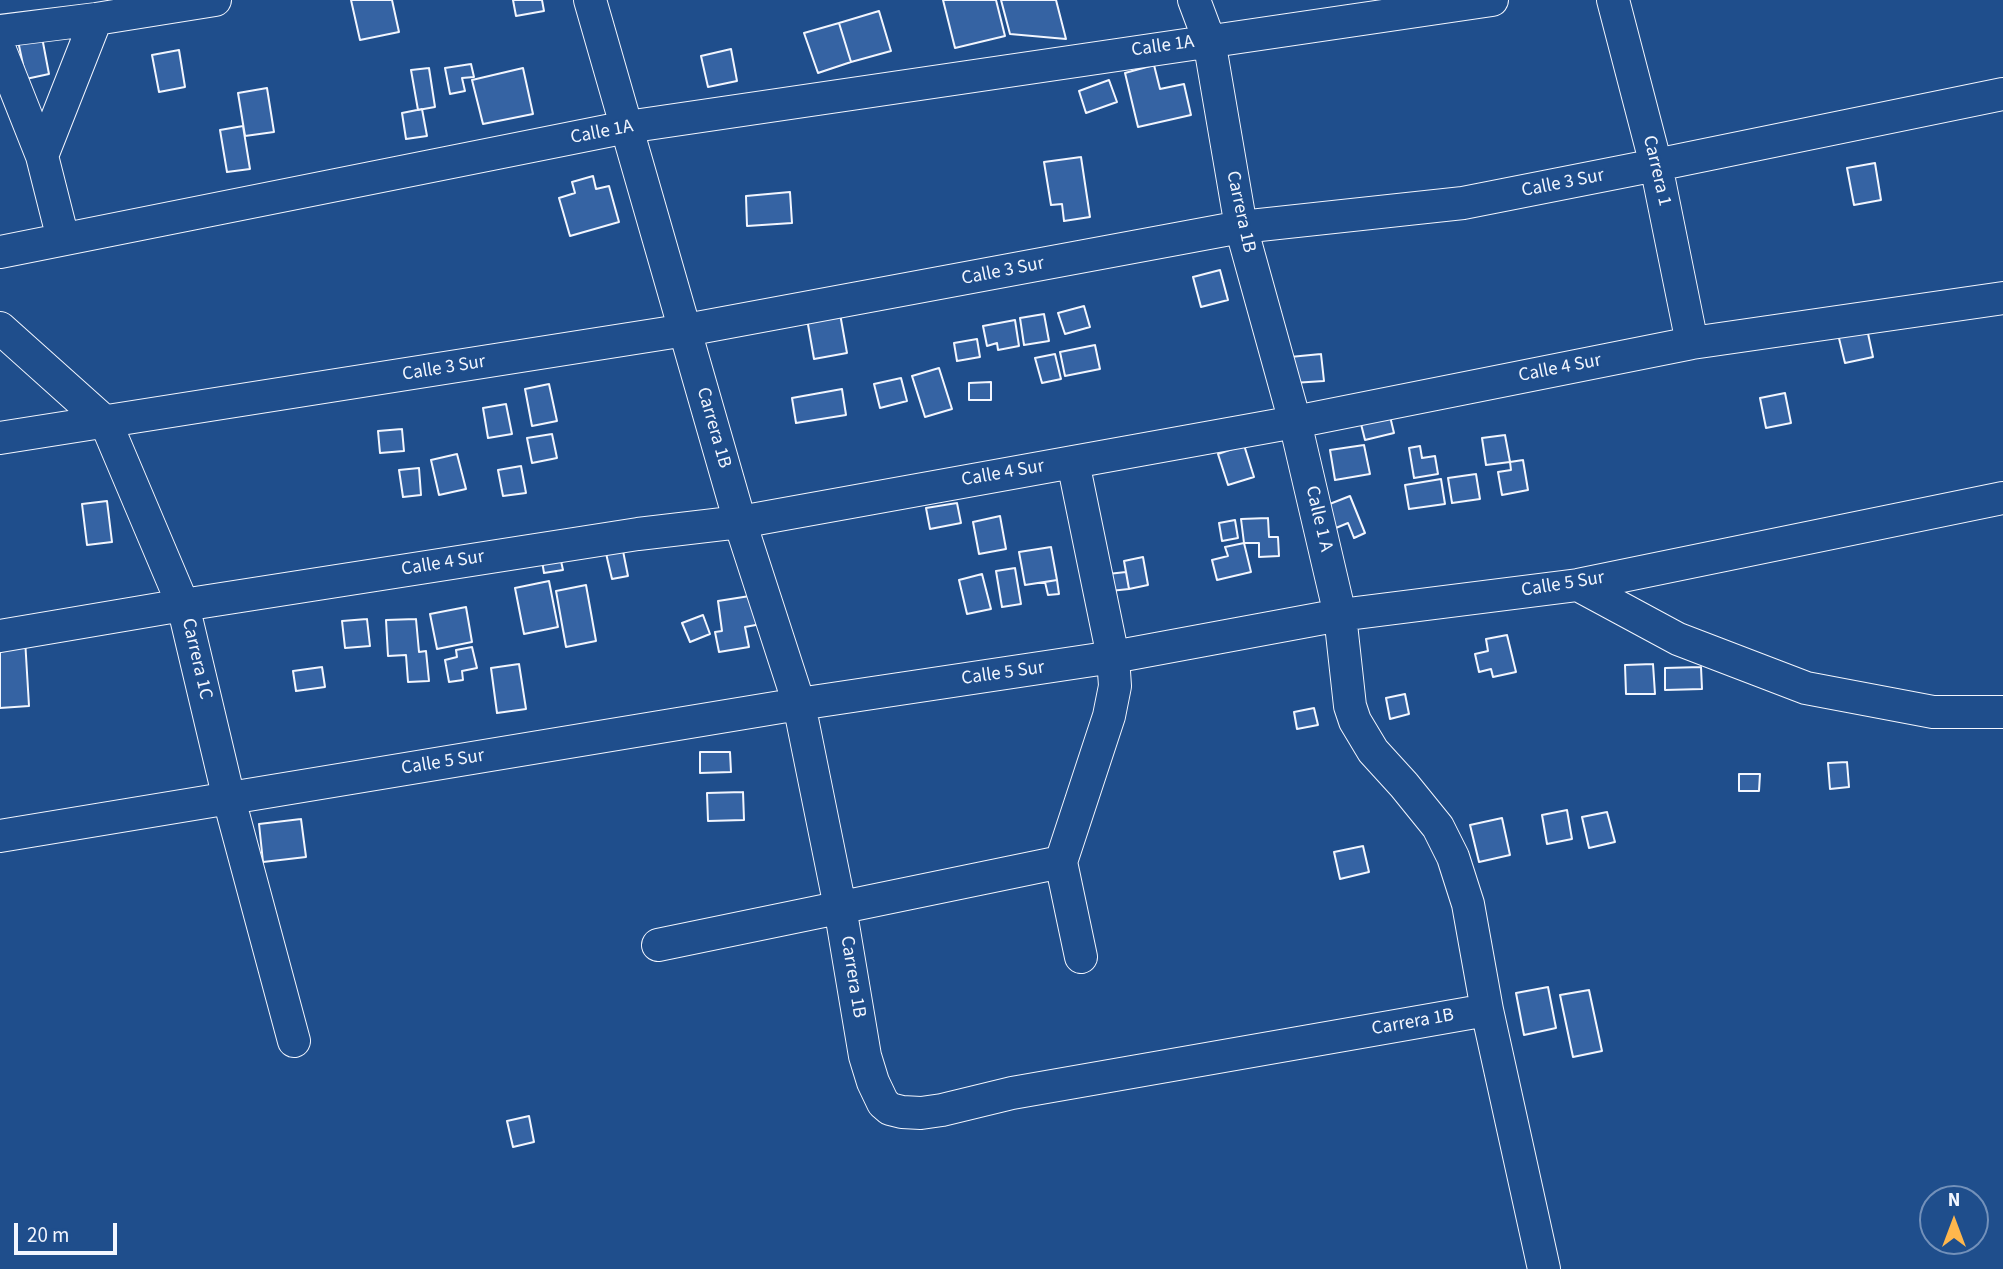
<!DOCTYPE html>
<style>
body{margin:0}
#map{position:relative;width:2003px;height:1269px;overflow:hidden;background:#1f4e8c;font-family:"Source Sans 3",sans-serif}
canvas{display:block}
.north{position:absolute;left:1919px;top:1185px;width:70px;height:70px;box-sizing:border-box;background:#1f4e8c;border:2px solid #7391ba;border-radius:50%;rotate:0deg;font-size:19px;font-weight:700;line-height:28px;text-align:center;color:#f2f6ff}
.north::after{content:'';display:block;margin:auto;width:24px;height:32px;background:#ffb74d;clip-path:polygon(50% 0,100% 100%,50% 72%,0 100%)}
.scale{position:absolute;left:14px;top:1223px;width:103px;height:32px;box-sizing:border-box;border:4px solid #f2f6ff;border-top:0;padding-left:9px;font-size:21px;line-height:24px;white-space:nowrap;color:#f2f6ff;-webkit-text-stroke:5px #1f4e8c;paint-order:stroke}
</style>
<div id="map">
<canvas width="2003" height="1269"></canvas>
<div class="north">N</div>
<div class="scale">20 m</div>
</div>
<script>
const g = document.querySelector('canvas').getContext('2d');
g.lineJoin = 'round';
function fillPath(path, color) {
  g.fillStyle = color;
  g.fill(path, 'evenodd');
}
function shape(rows) {
  const path = new Path2D();
  for (const r of rows) {
    path.moveTo(r[0], r[1]);
    for (let i = 2; i < r.length; i += 2) path.lineTo(r[i], r[i + 1]);
  }
  return path;
}
function strokePath(path, color, width, dash) {
  g.strokeStyle = color;
  g.lineWidth = width;
  g.lineCap = dash ? 'butt' : 'round';
  g.setLineDash(dash || []);
  g.stroke(path);
}
function label(font, color, halo, rows, align = 'center') {
  g.font = font + ' "Source Sans 3",sans-serif';
  g.lineWidth = 5;
  g.setLineDash([]);
  g.textBaseline = 'middle';
  g.strokeStyle = halo;
  g.fillStyle = color;
  for (const [text, x, y, turn = 0] of rows) {
    g.save();
    g.translate(x, y);
    g.rotate((+turn || 0) * Math.PI / 180);
    g.textAlign = isNaN(turn) ? turn : align;
    if (halo) g.strokeText(text, 0, 0);
    g.fillText(text, 0, 0);
    g.restore();
  }
}
const building = shape([
 [351,0,392,0,399,32,360,40,351,0],
 [513,0,542,0,544,11,516,16,513,0],
 [943,0,996,0,1005,36,955,48,943,0],
 [1001,0,1056,0,1066,39,1010,34,1001,0],
 [879,11,891,51,851,62,839,23,879,11],
 [839,23,851,62,818,73,804,33,839,23],
 [41,32,49,74,26,79,17,36,41,32],
 [731,49,737,81,708,87,701,56,731,49],
 [179,50,185,87,159,92,152,55,179,50],
 [471,64,474,77,462,78,465,91,450,94,445,68,471,64],
 [1154,65,1160,89,1184,84,1191,115,1138,127,1125,73,1154,65],
 [429,68,435,107,418,110,411,70,429,68],
 [523,68,533,114,483,124,472,80,523,68],
 [1109,80,1117,102,1086,113,1079,91,1109,80],
 [267,88,274,132,245,136,238,93,267,88],
 [422,109,427,136,406,139,402,113,422,109],
 [243,126,250,169,227,172,220,130,243,126],
 [1081,157,1090,217,1064,221,1062,204,1051,205,1044,162,1081,157],
 [1875,163,1881,200,1854,205,1847,168,1875,163],
 [593,176,596,189,609,186,619,222,570,236,559,198,575,193,572,182,593,176],
 [790,192,792,223,747,226,746,196,790,192],
 [1220,270,1228,300,1201,307,1193,277,1220,270],
 [1084,306,1090,327,1065,334,1058,313,1084,306],
 [839,308,847,353,814,359,806,313,839,308],
 [1044,314,1049,341,1024,345,1020,318,1044,314],
 [1015,320,1019,346,998,350,997,343,987,346,983,326,1015,320],
 [1866,324,1873,357,1845,363,1837,330,1866,324],
 [977,339,980,357,957,361,954,343,977,339],
 [1095,345,1100,369,1065,376,1060,352,1095,345],
 [1055,354,1061,379,1042,383,1035,358,1055,354],
 [1321,354,1324,381,1293,383,1290,357,1321,354],
 [939,368,952,409,925,417,912,376,939,368],
 [901,378,907,401,880,408,874,384,901,378],
 [991,382,991,400,969,400,969,383,991,382],
 [549,384,557,421,532,426,525,389,549,384],
 [842,389,846,415,796,423,792,398,842,389],
 [1785,393,1791,423,1766,428,1760,398,1785,393],
 [506,404,512,434,488,438,483,408,506,404],
 [1388,408,1394,433,1365,440,1359,416,1388,408],
 [402,429,404,451,380,453,378,431,402,429],
 [552,434,557,458,532,463,527,438,552,434],
 [1505,435,1510,462,1486,465,1482,438,1505,435],
 [1244,445,1254,477,1228,485,1218,454,1244,445],
 [1364,445,1370,474,1335,480,1330,450,1364,445],
 [1420,446,1422,458,1435,456,1438,474,1414,478,1409,448,1420,446],
 [457,454,466,489,439,495,431,460,457,454],
 [1523,460,1528,490,1502,495,1498,472,1511,470,1510,462,1523,460],
 [521,466,526,493,503,496,498,470,521,466],
 [419,468,421,495,403,497,399,470,419,468],
 [1476,474,1480,499,1452,503,1448,478,1476,474],
 [1441,479,1445,504,1409,509,1405,485,1441,479],
 [1350,496,1365,533,1354,538,1348,523,1331,530,1322,507,1350,496],
 [107,501,112,542,87,545,82,504,107,501],
 [957,503,961,523,930,529,926,508,957,503],
 [1000,516,1006,549,979,554,973,522,1000,516],
 [1268,518,1269,537,1278,537,1279,556,1259,557,1259,543,1244,543,1241,519,1268,518],
 [1235,520,1238,538,1222,541,1219,523,1235,520],
 [1244,543,1251,572,1217,580,1212,560,1228,556,1225,547,1244,543],
 [622,546,628,576,612,579,605,549,622,546],
 [1051,547,1057,580,1025,585,1019,552,1051,547],
 [559,552,563,570,544,573,541,555,559,552],
 [1143,557,1148,585,1129,589,1124,561,1143,557],
 [1015,568,1021,604,1002,607,996,571,1015,568],
 [1126,572,1129,589,1110,591,1108,574,1126,572],
 [982,574,991,609,967,614,959,580,982,574],
 [1057,580,1059,594,1048,595,1045,582,1057,580],
 [549,581,558,627,524,634,515,588,549,581],
 [586,585,596,641,566,647,556,591,586,585],
 [756,595,761,624,745,627,749,647,719,652,715,632,722,631,718,601,756,595],
 [466,607,472,642,437,649,430,614,466,607],
 [703,615,710,634,690,642,682,623,703,615],
 [367,619,370,646,345,648,342,621,367,619],
 [416,619,419,652,426,651,429,681,408,682,406,655,388,656,386,620,416,619],
 [1507,635,1516,672,1493,677,1491,669,1479,672,1475,654,1488,651,1486,639,1507,635],
 [25,639,29,706,0,708,0,644,25,639],
 [472,647,477,668,462,671,463,680,449,682,445,660,457,657,456,650,472,647],
 [519,664,526,709,497,713,491,668,519,664],
 [1653,664,1655,694,1626,694,1625,665,1653,664],
 [322,667,325,687,296,691,293,671,322,667],
 [1701,667,1702,689,1665,690,1665,668,1701,667],
 [1405,694,1409,714,1390,719,1386,698,1405,694],
 [1314,708,1318,725,1297,729,1294,712,1314,708],
 [700,752,730,752,731,772,700,773,700,752],
 [1847,762,1849,787,1830,789,1828,763,1847,762],
 [1739,774,1760,774,1759,791,1739,791,1739,774],
 [743,792,744,820,708,821,707,793,743,792],
 [1567,810,1572,839,1547,844,1542,815,1567,810],
 [1607,812,1615,842,1589,848,1582,817,1607,812],
 [1502,818,1510,855,1479,862,1470,825,1502,818],
 [301,819,306,857,263,862,259,824,301,819],
 [1363,846,1369,872,1340,879,1334,852,1363,846],
 [1548,987,1556,1028,1524,1035,1516,993,1548,987],
 [1589,990,1602,1051,1573,1057,1560,995,1589,990],
 [529,1116,534,1142,513,1147,507,1121,529,1116]
]);
fillPath(building, '#3563a3');
strokePath(building, '#f2f6ff', 2);
const street = shape([
 [590,0,740,522,799,704,840,907,865,1056,873,1082,883,1103,890,1109,902,1112,921,1113,942,1110,1012,1093,1487,1010,1544,1269],
 [1194,0,1209,40,1241,227,1295,422,1340,615,1350,706,1355,721,1373,751,1404,785,1438,827,1453,857,1468,904,1487,1010],
 [1613,0,1656,165,1692,343],
 [0,31,96,19,215,0],
 [0,50,42,156,63,239],
 [42,156,96,19],
 [0,252,627,127,1492,0],
 [0,328,106,423,183,605,229,799,294,1041],
 [0,438,686,330,1241,227,1463,203,1656,165,2003,94],
 [1578,585,1678,639,1806,688,1933,712,2003,712],
 [0,636,183,605,638,534,740,522,1295,422,1692,343,2003,298],
 [0,836,799,704,1113,657,1340,615,1578,585,2003,498],
 [1061,862,1081,957],
 [658,945,1061,862,1109,716,1115,686,1113,657,1073,462]
]);
strokePath(street, '#f2f6ff', 34);
strokePath(street, '#1f4e8c', 32);
label('19px', '#f2f6ff', '#1f4e8c', [
 ["Calle 1A",1163,47,-8],
 ["Calle 1A",602,133,-11],
 ["Carrera 1",1656,171,77],
 ["Calle 3 Sur",1563,184,-11],
 ["Carrera 1B",1240,212,78],
 ["Calle 3 Sur",1003,272,-11],
 ["Calle 3 Sur",444,369,-9],
 ["Calle 4 Sur",1560,369,-11],
 ["Carrera 1B",713,428,74],
 ["Calle 4 Sur",1003,474,-10],
 ["Calle 1 A",1318,519,77],
 ["Calle 4 Sur",443,564,-9],
 ["Calle 5 Sur",1563,585,-9],
 ["Carrera 1C",196,659,77],
 ["Calle 5 Sur",1003,674,-8],
 ["Calle 5 Sur",443,763,-9],
 ["Carrera 1B",852,977,81],
 ["Carrera 1B",1413,1023,-10]
]);
</script>
